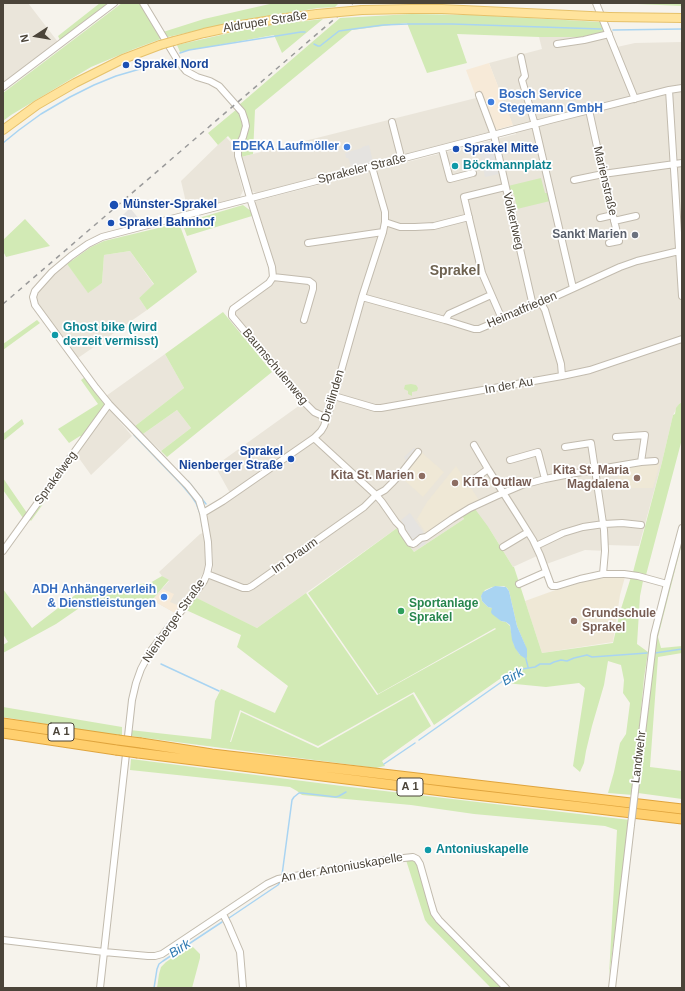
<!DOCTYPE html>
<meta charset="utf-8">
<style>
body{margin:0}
#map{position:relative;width:685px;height:991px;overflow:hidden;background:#f6f3ec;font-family:Helvetica,sans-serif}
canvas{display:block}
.frame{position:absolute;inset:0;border:4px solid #4b4439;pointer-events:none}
.north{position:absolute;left:16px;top:16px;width:40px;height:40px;-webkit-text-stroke:3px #fff;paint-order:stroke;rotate:258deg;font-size:11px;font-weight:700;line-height:16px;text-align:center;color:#4b4439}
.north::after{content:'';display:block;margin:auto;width:14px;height:18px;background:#4b4439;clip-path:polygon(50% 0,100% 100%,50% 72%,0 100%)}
</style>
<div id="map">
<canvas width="685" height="991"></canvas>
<div class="frame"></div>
<div class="north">N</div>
</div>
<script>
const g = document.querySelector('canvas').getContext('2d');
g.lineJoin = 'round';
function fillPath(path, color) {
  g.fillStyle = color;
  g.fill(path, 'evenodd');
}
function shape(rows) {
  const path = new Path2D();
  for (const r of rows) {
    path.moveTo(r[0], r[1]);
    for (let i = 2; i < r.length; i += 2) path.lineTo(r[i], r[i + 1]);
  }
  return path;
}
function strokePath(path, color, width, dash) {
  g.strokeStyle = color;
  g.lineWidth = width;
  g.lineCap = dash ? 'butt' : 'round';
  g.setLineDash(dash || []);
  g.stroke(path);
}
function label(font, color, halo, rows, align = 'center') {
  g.font = font + ' Helvetica,sans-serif';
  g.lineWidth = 3.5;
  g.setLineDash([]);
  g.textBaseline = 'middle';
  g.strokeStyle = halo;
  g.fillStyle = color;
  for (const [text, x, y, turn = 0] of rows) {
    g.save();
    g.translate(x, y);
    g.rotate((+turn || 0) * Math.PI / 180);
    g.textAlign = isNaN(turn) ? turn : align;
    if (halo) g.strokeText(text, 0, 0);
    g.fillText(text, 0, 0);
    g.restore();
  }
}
fillPath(shape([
 [3,3,28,3,58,42,3,84],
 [609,31,617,47,635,43,682,42,682,402,679,404,673,415,662,462,639,546,607,545,607,551,585,550,541,566,537,556,513,567,489,528,462,516,464,519,414,552,397,528,257,628,195,597,212,573,213,566,213,557,211,542,206,508,230,493,215,466,300,405,303,400,235,316,235,311,271,284,276,275,254,205,256,201,516,134,489,63,542,49,539,37,581,37],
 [476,98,489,132,256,193,252,191,249,187,241,157],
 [226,137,236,148,235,159,243,191,240,197,188,211,181,181],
 [130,251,154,285,139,298,147,310,78,358,37,304,36,294,53,275,67,264,88,292,102,283,104,255],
 [165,354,184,388,135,426,106,396],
 [110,410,132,436,91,475,76,454,106,412],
 [177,410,191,428,161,451,143,434],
 [203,533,206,557,204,572,175,613,152,600,169,581,162,576,159,572,200,534]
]), '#eae5da');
fillPath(shape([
 [489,63,513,125,489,132,466,70],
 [163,589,174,594,170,602,180,606,175,613,152,600]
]), '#f7ead8');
fillPath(shape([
 [421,452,444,472,423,497,401,477],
 [660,463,653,488,631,488,620,489,617,468,640,465],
 [456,466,479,500,453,515,427,532,425,532,417,519,427,502],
 [612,577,625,577,620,595,613,642,542,653,525,601,575,583,583,581]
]), '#efe8d6');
fillPath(shape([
 [100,3,108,3,60,40,58,36],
 [122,3,139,3,161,39,134,49,91,67,11,115,3,121,3,93],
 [274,3,339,3,335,7,318,8,241,21,168,37,163,32,204,19],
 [615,3,682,3,682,6],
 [411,14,476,15,601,22,604,32,581,37,539,37,457,34,467,63,427,73,407,23,352,30,255,110,253,154,241,157,240,150,247,132,239,105,340,18],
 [323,19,282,53,274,35,180,52,177,45,243,30,279,24],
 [237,109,241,116,243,127,242,132,237,145,235,144,228,136,218,145,208,133],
 [541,178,545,193,548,193,550,201,517,209,514,194,510,194,508,186],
 [243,205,251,211,252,216,187,236,182,223],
 [25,219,50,246,6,257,3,251,3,240],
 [179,223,197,272,147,310,139,298,154,284,130,251,104,255,102,283,88,293,67,264,91,247,104,241],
 [223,312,272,372,167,457,161,451,191,428,177,410,143,434,135,426,184,388,165,354],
 [37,320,40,323,3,350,3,344],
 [85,377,106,404,83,438,80,436,69,443,58,429,98,404,81,380],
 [411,384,416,385,418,388,417,391,412,392,412,396,408,394,408,391,404,389,405,385],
 [682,402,682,421,681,425,682,428,682,439,646,575,633,572,662,462,673,415,675,414,676,408,679,404],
 [22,419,24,424,3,441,3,434],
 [74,457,75,459,31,521,29,519],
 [3,478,27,513,23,518,3,490],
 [475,509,489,528,513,567,514,567,542,653,613,643,620,612,631,577,643,581,640,596,637,644,648,652,644,678,633,795,608,793,614,772,620,743,626,734,630,703,623,693,624,680,621,665,608,661,604,685,592,726,586,751,584,763,580,772,573,766,585,688,579,683,546,687,505,683,504,676,434,725,414,692,318,746,240,710,230,742,231,742,241,712,318,748,413,694,431,726,382,761,385,766,376,768,130,736,130,730,211,739,215,701,221,689,275,713,288,686,237,647,241,635,186,610,195,597,257,628,306,593,377,695,496,629,495,628,378,694,308,593,397,528,414,552,464,519,462,516],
 [504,586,507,588,509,591,517,626,525,645,527,655,520,655,514,645,510,626,506,622,501,621,492,610,492,608,488,607,482,601,481,596,485,590,492,587],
 [682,535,682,543,658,637,661,648,682,646,682,653,658,657,650,767,682,771,682,799,638,793,638,787,656,631,675,564],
 [162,576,169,580,152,600,88,602,56,624,3,653,3,645,8,642,3,634,3,589,32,628,79,592,83,590,150,583],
 [3,707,122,727,122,737,3,717],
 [131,759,342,786,630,820,609,976,617,830,605,826,474,814,411,805,302,795,297,791,290,787,130,770],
 [406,860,416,860,418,865,431,913,503,988,491,988,428,924,425,920],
 [191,945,200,954,200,958,192,988,157,988,159,974,161,967,166,962]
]), '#d2eab5');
fillPath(shape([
 [492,141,499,174,485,177,478,144],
 [369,145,373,162,351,167,349,160,348,158,346,158,345,153,362,148,362,147],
 [130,208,140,220,131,225,123,215],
 [414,448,417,450,407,463,404,457],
 [410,513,427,538,424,541,426,544,418,548,416,546,412,549,397,528,401,523,403,523,401,520]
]), '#e5e3e0');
fillPath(shape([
 [495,586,506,587,509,591,517,626,527,649,527,657,526,659,520,655,515,648,512,640,510,625,506,622,501,621,492,614,491,612,492,608,488,607,482,601,481,596,483,592]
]), '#a9d4f2');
strokePath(shape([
 [613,30,682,29],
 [314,44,318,46,320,46,339,31,383,25,407,24,452,24,601,29],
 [180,53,189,50,301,32,305,32],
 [3,143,19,130,41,114,70,97,94,85,116,76,171,60],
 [134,435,182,485,192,497,196,503,201,516,202,526],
 [188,481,206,504],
 [655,653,682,649],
 [526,659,528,667],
 [161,664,219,691],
 [419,740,510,676,522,669,535,667,540,664,550,664,554,662,561,660,567,661,574,658,587,655,592,657,647,653],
 [384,764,415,743],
 [282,875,292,800,294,797,299,793,302,793,336,797,339,796,346,792],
 [229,918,278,885,280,882],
 [154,988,157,969,159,964,163,961,222,922]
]), '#a9d4f2', 1.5);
const minor = shape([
 [143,3,178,61,186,71,197,77,210,81,219,86,242,112,245,121,246,126,243,137,238,147,238,156,250,198,272,267,273,277,269,283,233,309,232,312,232,316,304,402,314,412,327,418],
 [596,3,635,99],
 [557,44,584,40,609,34],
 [521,57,525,76,522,80,535,125,573,288],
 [3,87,114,3],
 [669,90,682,296],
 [479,95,494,135,533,306],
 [589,110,603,174,619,241,609,243],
 [392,122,400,153,400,160],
 [442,149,450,179,473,173],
 [574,180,603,174,682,163],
 [600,218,613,215],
 [614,221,636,216],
 [385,222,400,227,415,227,434,226,469,217],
 [308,243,383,232],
 [273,277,309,281,313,284,313,289,304,320],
 [362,297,445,320,474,329,479,329,541,303,620,267,637,261,679,251],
 [541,303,545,310,561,364,562,376],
 [502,319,482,273,464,197,505,187],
 [445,320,449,314,491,295],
 [334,396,375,408,381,408,562,376,590,370,682,339],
 [616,437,645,435,641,462],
 [314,438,376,495,382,502,396,522,401,527,402,531,410,543,413,544,415,543,421,538,426,537,452,519,470,508,496,496,522,485,545,479,570,474,641,462,655,461],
 [474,445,488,469,518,516,533,540,540,555,551,585,552,586,557,586,580,579,603,574],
 [565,447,591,443,604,530,605,551,603,574,624,574,638,576,667,584],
 [510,460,538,452,545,479],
 [469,483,488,469],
 [203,513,223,501,314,438,321,431,324,426,334,396,362,297,383,232,385,222,385,212,372,167],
 [536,546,563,533,583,527,604,524,622,523,641,525],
 [503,547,528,532],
 [3,551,109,404],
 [207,574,243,588,248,588,252,586,364,507,376,495,385,490,392,483,403,471,418,452],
 [519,584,546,572],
 [635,791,654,635,667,584,682,528],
 [223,914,228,924,240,952,243,988],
 [3,940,104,952,148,956,155,956,162,954,267,884,278,879,385,860,413,857,417,859,420,864,431,903,434,913,439,920,506,988],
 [100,988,132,700,136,683,141,669,150,652,204,581,207,574,209,565,208,542,203,513,199,500,188,486,109,404,96,388,35,305,33,297,35,291,52,272,71,256,88,244,102,237,554,119,669,90,682,88],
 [612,988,631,825]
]);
const major = shape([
 [362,10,410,9,442,9,590,16],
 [609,17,682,18],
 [174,41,204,33,241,25,278,19,317,14],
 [3,130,37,105,75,83,123,59,160,45]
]);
const highway = shape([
 [3,723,118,740],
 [3,733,116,750],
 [141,743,212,754,682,809],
 [138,753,458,793,582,807,682,819]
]);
strokePath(minor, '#c2bbae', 8);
strokePath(major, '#e6c16a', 10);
strokePath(highway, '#e0a43c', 11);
strokePath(minor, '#fff', 6);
strokePath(major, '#ffe39c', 8);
strokePath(highway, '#ffcf6e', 9);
strokePath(shape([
 [3,304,353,3]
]), '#9a9a9a', 1.5, [5, 5]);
const minorBridge = shape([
 [631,825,635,791]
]);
const majorBridge = shape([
 [317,14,362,10],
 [590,16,609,17],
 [160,45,174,41]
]);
const highwayBridge = shape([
 [118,740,141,743],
 [116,750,138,753]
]);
strokePath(minorBridge, '#c2bbae', 8, []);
strokePath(majorBridge, '#e6c16a', 10, []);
strokePath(highwayBridge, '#e0a43c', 11, []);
strokePath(minorBridge, '#fff', 6);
strokePath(majorBridge, '#ffe39c', 8);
strokePath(highwayBridge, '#ffcf6e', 9);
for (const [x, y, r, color] of [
 [126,65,4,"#1a4fb4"],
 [491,102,4,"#3f7fe0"],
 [347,147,4,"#3f7fe0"],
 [456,149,4,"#1a4fb4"],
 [455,166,4,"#0f9aa8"],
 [114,205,5,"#1a4fb4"],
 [111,223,4,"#1a4fb4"],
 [635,235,4,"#6b7280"],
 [55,335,4,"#0f9aa8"],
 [291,459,4,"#1a4fb4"],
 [422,476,4,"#8d6e63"],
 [637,478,4,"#8d6e63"],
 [455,483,4,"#8d6e63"],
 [164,597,4,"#3f7fe0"],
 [401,611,4,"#2e9e5b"],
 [574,621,4,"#8d6e63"],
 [428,850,4,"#0f9aa8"]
]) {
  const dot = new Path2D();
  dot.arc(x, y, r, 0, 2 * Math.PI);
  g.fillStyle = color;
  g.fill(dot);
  strokePath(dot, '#fff', 1.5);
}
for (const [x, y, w] of [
 [61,732,26],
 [410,787,26]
]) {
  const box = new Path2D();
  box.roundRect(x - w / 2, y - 9, w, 18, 3);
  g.fillStyle = '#fff';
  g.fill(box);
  strokePath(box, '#4b4439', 1);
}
label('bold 11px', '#4b4439', null, [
 ["A 1",61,732],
 ["A 1",410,787]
]);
label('12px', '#4b4439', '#fff', [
 ["Aldruper Straße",265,22,-9],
 ["Sprakeler Straße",362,169,-14],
 ["Marienstraße",605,181,77],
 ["Volkertweg",513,221,77],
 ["Heimatfrieden",522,310,-23],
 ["Baumschulenweg",275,367,50],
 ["In der Au",509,386,-10],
 ["Dreilinden",333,396,-73],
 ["Sprakelweg",56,478,-54],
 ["Im Draum",295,556,-35],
 ["Nienberger Straße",174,621,-55],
 ["Landwehr",639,757,-83],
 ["An der Antoniuskapelle",342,868,-10]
]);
label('bold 12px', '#164399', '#fff', [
 ["Sprakel Nord",134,65],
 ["Sprakel Mitte",464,149],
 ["Münster-Sprakel",123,205],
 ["Sprakel Bahnhof",119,223],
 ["Sprakel",283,452,"right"],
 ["Nienberger Straße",283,466,"right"]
], 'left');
label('bold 12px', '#366cbe', '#fff', [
 ["Bosch Service",499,95,"left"],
 ["Stegemann GmbH",499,109,"left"],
 ["EDEKA Laufmöller",339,147],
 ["ADH Anhängerverleih",156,590],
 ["& Dienstleistungen",156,604]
], 'right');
label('bold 12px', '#0d838f', '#fff', [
 ["Böckmannplatz",463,166],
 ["Ghost bike (wird",63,328],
 ["derzeit vermisst)",63,342],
 ["Antoniuskapelle",436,850]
], 'left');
label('bold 12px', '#5b616d', '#fff', [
 ["Sankt Marien",627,235]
], 'right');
label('bold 12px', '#785e54', '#fff', [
 ["Kita St. Maria",629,471],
 ["Magdalena",629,485],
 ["Kita St. Marien",414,476],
 ["KiTa Outlaw",463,483,"left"],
 ["Grundschule",582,614,"left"],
 ["Sprakel",582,628,"left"]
], 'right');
label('bold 12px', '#27864d', '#fff', [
 ["Sportanlage",409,604],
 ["Sprakel",409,618]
], 'left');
label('italic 13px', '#2e7ab2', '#fff', [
 ["Birk",513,677,-30],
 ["Birk",180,949,-33]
]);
label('bold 14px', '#6e6250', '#fff', [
 ["Sprakel",455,271]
]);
</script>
